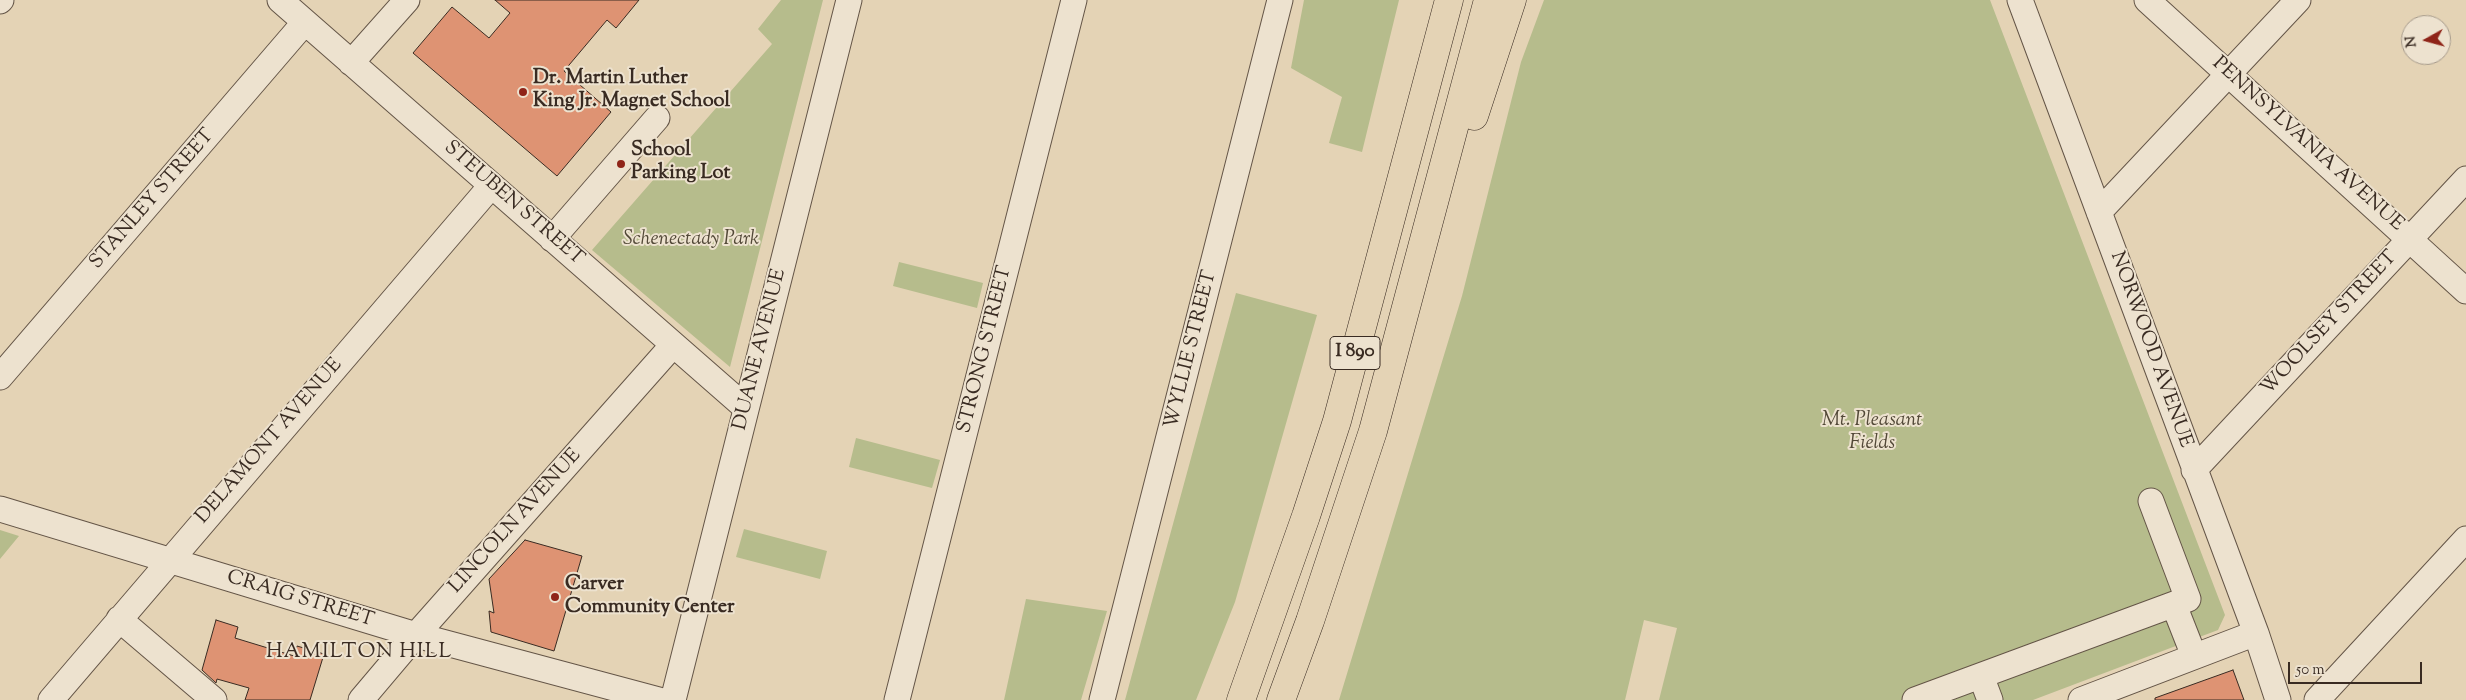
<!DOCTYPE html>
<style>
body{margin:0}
#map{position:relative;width:2466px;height:700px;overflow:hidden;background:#e4d3b5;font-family:"Sorts Mill Goudy",serif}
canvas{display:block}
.north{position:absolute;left:2401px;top:15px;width:50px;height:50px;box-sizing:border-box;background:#ede2cf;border:1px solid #a5998a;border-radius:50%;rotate:263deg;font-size:14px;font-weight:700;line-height:20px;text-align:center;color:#392b22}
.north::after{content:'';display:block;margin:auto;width:18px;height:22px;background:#8f2418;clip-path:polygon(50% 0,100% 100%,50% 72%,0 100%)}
.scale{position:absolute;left:2288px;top:662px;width:134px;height:22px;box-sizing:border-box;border:2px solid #392b22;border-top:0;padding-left:6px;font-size:15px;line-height:18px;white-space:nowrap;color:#392b22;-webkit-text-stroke:4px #ede2cf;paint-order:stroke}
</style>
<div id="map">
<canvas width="2466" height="700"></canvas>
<div class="north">N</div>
<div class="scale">50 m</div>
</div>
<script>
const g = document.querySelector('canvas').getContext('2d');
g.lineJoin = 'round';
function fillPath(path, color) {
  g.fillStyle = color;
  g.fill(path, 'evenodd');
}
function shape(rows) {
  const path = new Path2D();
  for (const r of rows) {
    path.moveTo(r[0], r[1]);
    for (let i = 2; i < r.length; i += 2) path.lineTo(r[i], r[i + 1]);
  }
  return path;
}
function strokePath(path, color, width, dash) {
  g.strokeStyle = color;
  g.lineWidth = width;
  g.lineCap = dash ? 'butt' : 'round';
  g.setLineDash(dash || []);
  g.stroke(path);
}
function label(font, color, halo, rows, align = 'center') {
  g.font = font + ' "Sorts Mill Goudy",serif';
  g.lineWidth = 4;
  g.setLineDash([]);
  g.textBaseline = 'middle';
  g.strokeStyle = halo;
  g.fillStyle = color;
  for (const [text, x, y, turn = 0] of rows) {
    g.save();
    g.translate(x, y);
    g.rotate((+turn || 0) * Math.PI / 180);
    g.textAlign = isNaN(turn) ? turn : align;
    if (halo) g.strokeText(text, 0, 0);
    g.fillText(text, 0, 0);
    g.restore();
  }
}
fillPath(shape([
 [781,0,823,0,730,367,592,250,772,44,758,29],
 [1304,0,1399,0,1362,152,1329,143,1342,97,1291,68],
 [1544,0,1990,0,2225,615,2218,630,2033,700,1659,700,1677,628,1644,620,1625,700,1339,700,1462,296,1521,62],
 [899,262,983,283,977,308,893,286],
 [1236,293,1317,315,1235,602,1196,700,1125,700],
 [856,438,940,460,932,488,849,467],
 [744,529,827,551,820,579,736,557],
 [0,530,19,536,0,559],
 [1026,599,1107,611,1081,700,1004,700]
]), '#b6bc8c');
const building = shape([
 [495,0,639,0,616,28,607,20,564,71,611,112,557,176,413,53,452,7,489,38,510,13,495,0],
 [525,540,582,556,554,651,491,632,489,611,494,613,489,579,525,540],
 [216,620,238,627,235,638,294,656,297,646,324,654,310,700,245,700,249,688,217,679,216,683,202,670,216,620],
 [2233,670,2244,700,2155,700,2155,698,2233,670]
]);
fillPath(building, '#de9373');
strokePath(building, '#392b22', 1);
const minor = shape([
 [280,0,746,408],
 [2020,0,2256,633,2278,700],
 [2147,0,2466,291],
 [0,1,1,0],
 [351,63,407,0],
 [2099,212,2298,0],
 [552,239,657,118],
 [0,377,305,22],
 [2194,470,2466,179],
 [0,509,416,635,659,700],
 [2174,605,2194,656],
 [119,619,214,700],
 [1981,676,1990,700],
 [51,700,491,186],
 [361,700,416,635,673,345],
 [673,700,849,0],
 [897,700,1074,0],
 [1102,700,1280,0],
 [1915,700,2188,599,2151,501],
 [2081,700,2256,633],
 [2317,700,2466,539]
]);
const highway = shape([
 [1474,116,1512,0],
 [1241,700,1306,516,1337,421,1449,0],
 [1281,700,1310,621,1373,431,1488,0]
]);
strokePath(minor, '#645547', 27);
strokePath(highway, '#392b22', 29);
strokePath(minor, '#ede2cf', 25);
strokePath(highway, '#e4d3b5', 28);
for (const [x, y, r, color] of [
 [523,92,5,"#8f2418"],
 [621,164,5,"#8f2418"],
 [555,597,5,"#8f2418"]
]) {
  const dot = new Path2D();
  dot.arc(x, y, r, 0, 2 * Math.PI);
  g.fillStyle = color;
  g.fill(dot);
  strokePath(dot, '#ede2cf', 2);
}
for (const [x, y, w] of [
 [1355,353,50]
]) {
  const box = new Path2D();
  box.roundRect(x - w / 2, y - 16.5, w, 33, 4);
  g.fillStyle = '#ede2cf';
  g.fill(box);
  strokePath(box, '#392b22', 1);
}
label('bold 19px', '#392b22', null, [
 ["I 890",1355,353]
]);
label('bold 20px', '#392b22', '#ede2cf', [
 ["Dr. Martin Luther",533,80],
 ["King Jr. Magnet School",533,103],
 ["School",631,152],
 ["Parking Lot",631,175],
 ["Carver",565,586],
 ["Community Center",565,609]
], 'left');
label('20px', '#392b22', '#ede2cf', [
 ["PENNSYLVANIA AVENUE",2307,145,42],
 ["STANLEY STREET",153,200,-49],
 ["STEUBEN STREET",513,204,41],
 ["WOOLSEY STREET",2330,324,-47],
 ["DUANE AVENUE",761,350,-76],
 ["STRONG STREET",986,350,-76],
 ["WYLLIE STREET",1192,350,-76],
 ["NORWOOD AVENUE",2150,350,70],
 ["DELAMONT AVENUE",270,442,-49],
 ["LINCOLN AVENUE",516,522,-48],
 ["CRAIG STREET",300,600,17]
]);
label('italic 20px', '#524837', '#ede2cf', [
 ["Schenectady Park",691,241],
 ["Mt. Pleasant",1872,422],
 ["Fields",1872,445]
]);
g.letterSpacing = '1px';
label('21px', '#392b22', '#ede2cf', [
 ["HAMILTON HILL",359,653]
]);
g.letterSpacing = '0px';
</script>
